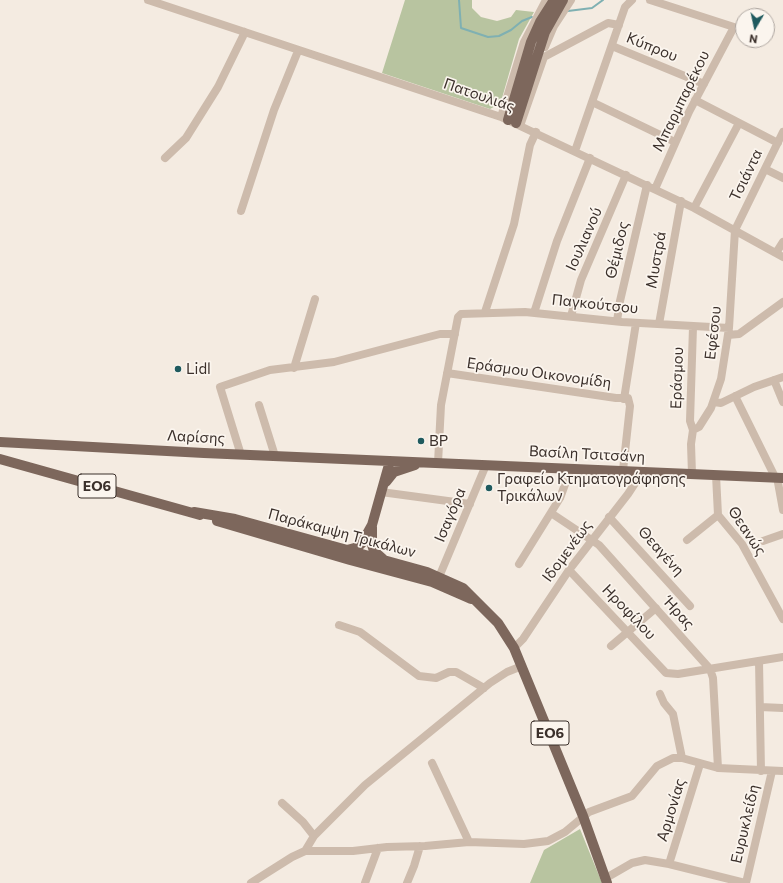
<!DOCTYPE html>
<meta charset="utf-8">
<style>
body{margin:0}
#map{position:relative;width:783px;height:883px;overflow:hidden;background:#f4ebe1;font-family:Commissioner,sans-serif}
canvas{display:block}
.north{position:absolute;left:735px;top:8px;width:40px;height:40px;box-sizing:border-box;background:#fbf5ee;border:1px solid #aea6a0;border-radius:50%;rotate:189deg;font-size:11px;font-weight:700;line-height:16px;text-align:center;color:#3b302b}
.north::after{content:'';display:block;margin:auto;width:14px;height:18px;background:#1f5a5e;clip-path:polygon(50% 0,100% 100%,50% 72%,0 100%)}
</style>
<div id="map">
<canvas width="783" height="883"></canvas>
<div class="north">N</div>
</div>
<script>
const g = document.querySelector('canvas').getContext('2d');
g.lineJoin = 'round';
function fillPath(path, color) {
  g.fillStyle = color;
  g.fill(path, 'evenodd');
}
function shape(rows) {
  const path = new Path2D();
  for (const r of rows) {
    path.moveTo(r[0], r[1]);
    for (let i = 2; i < r.length; i += 2) path.lineTo(r[i], r[i + 1]);
  }
  return path;
}
function strokePath(path, color, width, dash) {
  g.strokeStyle = color;
  g.lineWidth = width;
  g.lineCap = dash ? 'butt' : 'round';
  g.setLineDash(dash || []);
  g.stroke(path);
}
function label(font, color, halo, rows, align = 'center') {
  g.font = font + ' Commissioner,sans-serif';
  g.lineWidth = 3.5;
  g.setLineDash([]);
  g.textBaseline = 'middle';
  g.strokeStyle = halo;
  g.fillStyle = color;
  for (const [text, x, y, turn = 0] of rows) {
    g.save();
    g.translate(x, y);
    g.rotate((+turn || 0) * Math.PI / 180);
    g.textAlign = isNaN(turn) ? turn : align;
    if (halo) g.strokeText(text, 0, 0);
    g.fillText(text, 0, 0);
    g.restore();
  }
}
fillPath(shape([
 [405,0,472,0,472,8,481,17,497,21,511,17,516,10,534,12,519,39,502,98,499,104,490,109,382,73],
 [580,829,602,883,530,883,544,850]
]), '#b8c4a0');
strokePath(shape([
 [459,0,461,28,488,37,499,36,511,30,522,21,532,17],
 [568,11,592,8,603,0]
]), '#7fb0b2', 2);
strokePath(shape([
 [148,0,501,117,694,208,783,257],
 [650,0,734,27,689,112,655,189],
 [612,46,704,84],
 [545,47,554,26,571,0],
 [695,100,778,143],
 [592,102,675,142],
 [501,117,524,42,546,0],
 [521,123,544,57,608,23,619,25],
 [575,151,625,7,632,0],
 [165,158,186,138,218,87,245,32],
 [765,169,783,178],
 [694,208,739,123],
 [241,211,274,110,298,51],
 [776,253,783,242],
 [485,312,514,224,530,145,536,132],
 [534,313,557,241,590,158],
 [571,316,581,280,626,175],
 [617,321,620,301,647,185],
 [659,324,681,201],
 [693,327,690,421,693,430],
 [728,335,739,334,783,302],
 [294,368,315,299],
 [447,373,616,398,628,398,630,406,623,470],
 [774,380,783,402],
 [735,396,775,477],
 [624,399,636,323],
 [714,402,721,403,754,387,783,377],
 [259,405,275,456],
 [693,430,699,427,711,408,721,379,729,328,735,230,783,132],
 [241,455,220,387,270,370,334,362,440,334,455,334],
 [438,463,441,405,458,317,461,314,525,312,622,322,729,328],
 [692,474,691,444,693,430],
 [716,475,718,515,742,544,783,619],
 [777,477,783,510],
 [381,492,470,504],
 [551,513,599,545,710,669,713,678,718,768],
 [609,517,690,606],
 [687,540,718,515],
 [763,541,783,534],
 [519,564,560,498,571,468],
 [569,570,666,673,678,674,783,657],
 [439,577,486,465],
 [339,625,360,632,419,676,436,678,449,672,456,672,484,688],
 [611,646,656,608],
 [514,648,523,639,569,570,628,494,643,471],
 [759,661,761,771],
 [660,694,664,703,673,714,682,758],
 [760,707,783,708],
 [432,763,469,842],
 [282,803,303,822,314,836],
 [305,851,314,836,365,785,490,683,507,672,522,666],
 [669,864,700,764],
 [606,878,632,863,645,860,669,864,745,883],
 [251,883,292,857,305,851,353,851,387,847,425,846,469,842,524,844,548,841,565,832,589,812,632,796,657,766,673,758,682,758,718,768,783,771],
 [365,883,378,848],
 [407,883,414,866,420,846],
 [746,883,772,771]
]), '#cdbbac', 8);
strokePath(shape([
 [508,120,531,42,540,22,554,0],
 [516,123,545,32,563,0],
 [0,442,204,453,783,478],
 [0,459,200,515],
 [386,482,394,472,415,465],
 [194,512,235,519,427,572,463,588,498,623,514,648,583,816,607,883],
 [217,521,350,560,432,582,471,599],
 [372,527,372,545,374,551,383,559],
 [347,550,358,547,362,543,372,525,390,461]
]), '#7d675c', 10);
for (const [x, y, r, color] of [
 [178,369,4,"#1f5a5e"],
 [421,441,4,"#1f5a5e"],
 [489,488,4,"#1f5a5e"]
]) {
  const dot = new Path2D();
  dot.arc(x, y, r, 0, 2 * Math.PI);
  g.fillStyle = color;
  g.fill(dot);
  strokePath(dot, '#fbf5ee', 1.5);
}
for (const [x, y, w] of [
 [97,486,38],
 [550,733,38]
]) {
  const box = new Path2D();
  box.roundRect(x - w / 2, y - 12, w, 24, 3);
  g.fillStyle = '#fbf5ee';
  g.fill(box);
  strokePath(box, '#3b302b', 1);
}
label('bold 14px', '#3b302b', null, [
 ["ΕΟ6",97,486],
 ["ΕΟ6",550,733]
]);
label('15px', '#3b302b', '#fbf5ee', [
 ["Κύπρου",652,47,22],
 ["Πατουλιάς",479,95,19],
 ["Μπαρμπαρέκου",681,101,-64],
 ["Τσιάντα",746,175,-64],
 ["Ιουλιανού",584,239,-66],
 ["Θέμιδος",617,250,-77],
 ["Μυστρά",656,260,-80],
 ["Παγκούτσου",595,304,6],
 ["Εφέσου",713,333,-84],
 ["Εράσμου Οικονομίδη",539,373,8],
 ["Εράσμου",677,378,-88],
 ["Λαρίσης",196,437,3],
 ["Βασίλη Τσιτσάνη",587,454,3],
 ["Ισαγόρα",450,515,-67],
 ["Θεανώς",747,531,56],
 ["Παράκαμψη Τρικάλων",342,533,15],
 ["Ιδομενέως",567,551,-54],
 ["Θεαγένη",661,551,48],
 ["Ηροφίλου",629,612,46],
 ["Ήρας",679,613,48],
 ["Αρμονίας",671,810,-73],
 ["Ευρυκλείδη",745,824,-77]
]);
label('15px', '#3b302b', '#fbf5ee', [
 ["Lidl",186,369],
 ["BP",429,441],
 ["Γραφείο Κτηματογράφησης",497,479],
 ["Τρικάλων",497,496]
], 'left');
</script>
